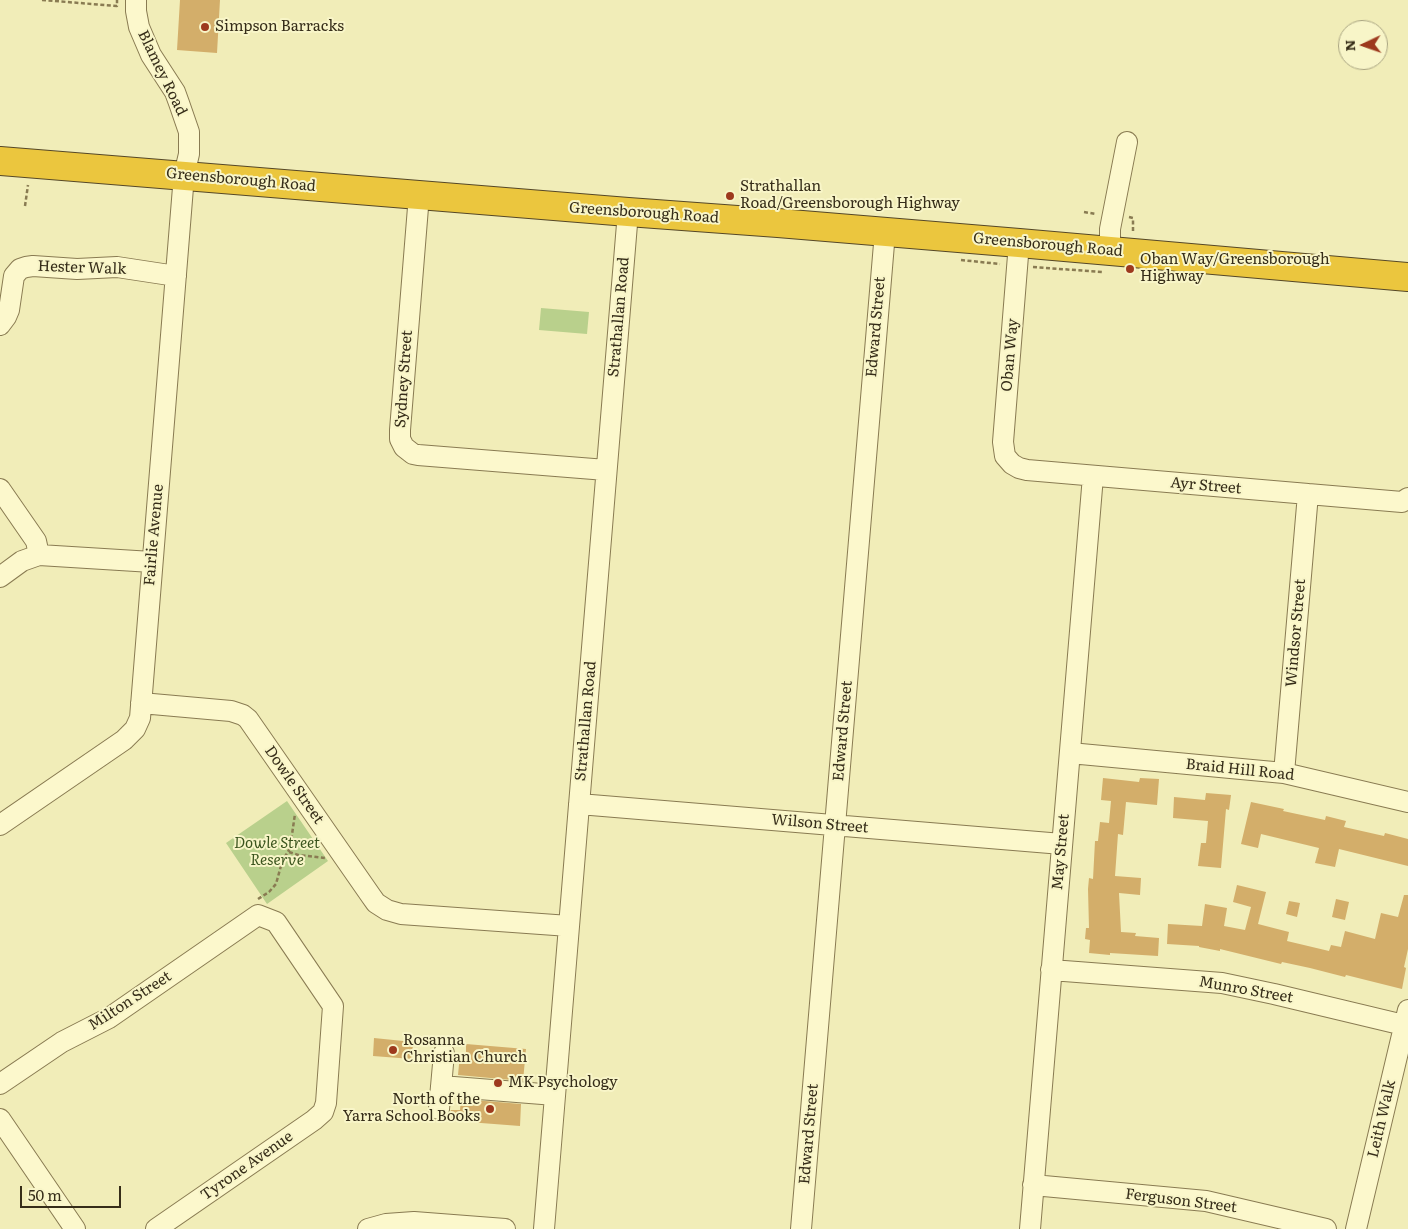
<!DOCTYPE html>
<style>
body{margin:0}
#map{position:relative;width:1408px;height:1229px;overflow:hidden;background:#f1edb8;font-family:Literata,serif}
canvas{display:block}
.north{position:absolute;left:1338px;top:20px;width:50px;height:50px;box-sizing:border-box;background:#f8f5c8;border:1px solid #aaa582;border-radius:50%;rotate:267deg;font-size:14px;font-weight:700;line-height:20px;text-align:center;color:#362d19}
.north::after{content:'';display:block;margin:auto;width:18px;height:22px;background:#9d391d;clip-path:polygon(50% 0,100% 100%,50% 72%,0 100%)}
.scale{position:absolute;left:20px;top:1186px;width:101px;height:22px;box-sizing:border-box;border:2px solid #362d19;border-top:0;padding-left:6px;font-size:15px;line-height:18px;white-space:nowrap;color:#362d19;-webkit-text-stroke:4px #f8f5c8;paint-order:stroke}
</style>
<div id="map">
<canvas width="1408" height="1229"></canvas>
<div class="north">N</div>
<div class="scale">50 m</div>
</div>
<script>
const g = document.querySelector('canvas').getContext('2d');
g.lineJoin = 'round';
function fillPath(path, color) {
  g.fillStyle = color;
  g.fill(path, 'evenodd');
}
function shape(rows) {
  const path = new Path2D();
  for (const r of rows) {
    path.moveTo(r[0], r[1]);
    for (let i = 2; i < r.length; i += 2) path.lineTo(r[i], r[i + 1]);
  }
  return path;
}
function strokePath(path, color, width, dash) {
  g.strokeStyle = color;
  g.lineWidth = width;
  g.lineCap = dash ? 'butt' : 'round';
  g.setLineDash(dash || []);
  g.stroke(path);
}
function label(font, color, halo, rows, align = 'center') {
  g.font = font + ' Literata,serif';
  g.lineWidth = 4;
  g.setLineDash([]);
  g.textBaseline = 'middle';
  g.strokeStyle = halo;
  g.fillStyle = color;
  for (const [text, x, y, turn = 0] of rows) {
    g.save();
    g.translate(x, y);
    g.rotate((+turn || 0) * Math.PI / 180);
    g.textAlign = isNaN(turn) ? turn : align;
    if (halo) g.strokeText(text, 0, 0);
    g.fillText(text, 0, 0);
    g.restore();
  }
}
fillPath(shape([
 [541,308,589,312,587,334,539,330],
 [287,801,328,861,267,904,226,843]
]), '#b9d08c');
fillPath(shape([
 [180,0,220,0,217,53,177,50],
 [1103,778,1139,782,1140,778,1159,779,1157,805,1126,802,1123,835,1118,834,1115,876,1141,878,1140,895,1119,893,1121,932,1136,933,1135,936,1159,938,1158,956,1110,953,1110,955,1089,953,1090,940,1085,939,1086,928,1089,928,1088,889,1089,878,1093,879,1095,841,1098,841,1100,822,1109,823,1111,801,1101,800],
 [1206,793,1231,795,1229,810,1226,809,1221,868,1198,866,1201,843,1206,843,1208,821,1173,818,1174,797,1205,800],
 [1251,802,1284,809,1283,811,1325,820,1326,816,1346,821,1344,827,1384,836,1385,833,1408,839,1408,866,1339,849,1335,867,1315,863,1319,848,1261,834,1258,848,1241,844],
 [1237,885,1266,892,1258,924,1289,932,1287,941,1329,951,1331,945,1341,947,1345,931,1375,939,1381,913,1398,917,1404,895,1408,895,1408,949,1404,967,1406,968,1402,989,1346,975,1345,977,1310,968,1282,962,1281,964,1220,949,1220,951,1199,947,1199,946,1167,944,1168,924,1202,926,1205,904,1227,908,1224,926,1245,930,1251,907,1233,902],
 [1336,899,1349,902,1345,920,1332,917],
 [1289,901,1300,903,1297,917,1286,914],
 [374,1038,413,1042,412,1059,373,1056],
 [466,1044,526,1049,523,1081,458,1075,460,1054,466,1054],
 [461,1099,521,1104,520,1126,442,1120,448,1116,451,1110,460,1110]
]), '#d3ae6a');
const minor = shape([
 [419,195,400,430,400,439,404,447,413,454,418,455,606,470],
 [1019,243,1003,442,1005,456,1012,464,1019,468,1027,470,1308,494,1402,502,1408,498],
 [1110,250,1110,229,1127,142],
 [0,325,6,317,9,310,14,276,20,269,26,267,33,266,77,269,117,267,176,276],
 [0,489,36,541,39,555],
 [0,577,22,561,39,555,152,562],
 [141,703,231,711,243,715,248,719,371,896,376,903,387,910,401,914,569,926],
 [1070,753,1284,773,1408,802],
 [1284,773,1308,494],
 [579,804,1062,844],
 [0,825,124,740,135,729,140,718,184,175,189,154,189,132,179,103,175,92,151,55,139,27,136,11,136,0],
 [1051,970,1222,983,1274,994,1408,1026],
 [0,1084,62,1042,109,1018,258,915,276,922,333,1006,326,1103,323,1112,314,1120,156,1229],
 [441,1086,555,1095],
 [439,1109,444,1053],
 [0,1119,75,1229],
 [1033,1185,1206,1201,1326,1229],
 [368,1229,386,1224,414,1222,505,1229],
 [544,1229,628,212],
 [801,1229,885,232],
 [1030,1229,1093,476],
 [1356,1229,1408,1010]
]);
const highway = shape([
 [0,161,628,212,778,223,1019,243,1408,277]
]);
strokePath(minor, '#897b52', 22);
strokePath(highway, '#554727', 30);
strokePath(shape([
 [42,0,117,6,117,0],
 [25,206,28,185],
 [1084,212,1096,214],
 [1129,217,1133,218,1133,233],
 [961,260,1000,264],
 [1033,267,1102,272],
 [289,852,298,855,325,858],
 [258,899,269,892,276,884,282,862,290,848,295,814]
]), '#897b52', 2.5, [4, 2.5]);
strokePath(minor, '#fcf8cc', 20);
strokePath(highway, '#ebc63e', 28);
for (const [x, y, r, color] of [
 [205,27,5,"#9d391d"],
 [730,196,5,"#9d391d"],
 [1130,269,5,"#9d391d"],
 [393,1050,5,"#9d391d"],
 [498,1083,5,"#9d391d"],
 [490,1109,5,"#9d391d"]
]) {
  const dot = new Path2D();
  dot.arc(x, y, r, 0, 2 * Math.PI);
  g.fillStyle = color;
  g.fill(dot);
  strokePath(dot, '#f8f5c8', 2);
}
label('15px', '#362d19', '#f8f5c8', [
 ["Simpson Barracks",215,27],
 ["Strathallan",740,187],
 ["Road/Greensborough Highway",740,204],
 ["Oban Way/Greensborough",1140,260],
 ["Highway",1140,277],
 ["Rosanna",403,1041],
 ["Christian Church",403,1058],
 ["MK Psychology",508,1083],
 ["North of the",480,1100,"right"],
 ["Yarra School Books",480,1117,"right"]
], 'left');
label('15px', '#362d19', '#f8f5c8', [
 ["Blamey Road",162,73,64],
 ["Greensborough Road",241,180,5],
 ["Greensborough Road",644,213,4],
 ["Greensborough Road",1048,245,5],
 ["Hester Walk",82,268,2],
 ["Strathallan Road",619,317,-85],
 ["Edward Street",876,327,-85],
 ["Oban Way",1010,355,-85],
 ["Sydney Street",404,379,-86],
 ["Ayr Street",1206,486,5],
 ["Fairlie Avenue",154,535,-85],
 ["Windsor Street",1296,633,-85],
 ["Strathallan Road",586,721,-85],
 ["Edward Street",843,731,-85],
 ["Braid Hill Road",1240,770,6],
 ["Dowle Street",294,785,55],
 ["Wilson Street",820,824,5],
 ["May Street",1061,852,-85],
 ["Munro Street",1246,990,10],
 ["Milton Street",130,1001,-33],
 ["Leith Walk",1382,1119,-77],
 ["Edward Street",809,1134,-85],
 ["Tyrone Avenue",247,1166,-35],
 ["Ferguson Street",1181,1201,7]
]);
label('italic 15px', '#3a541d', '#f8f5c8', [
 ["Dowle Street",277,844],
 ["Reserve",277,861]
]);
</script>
